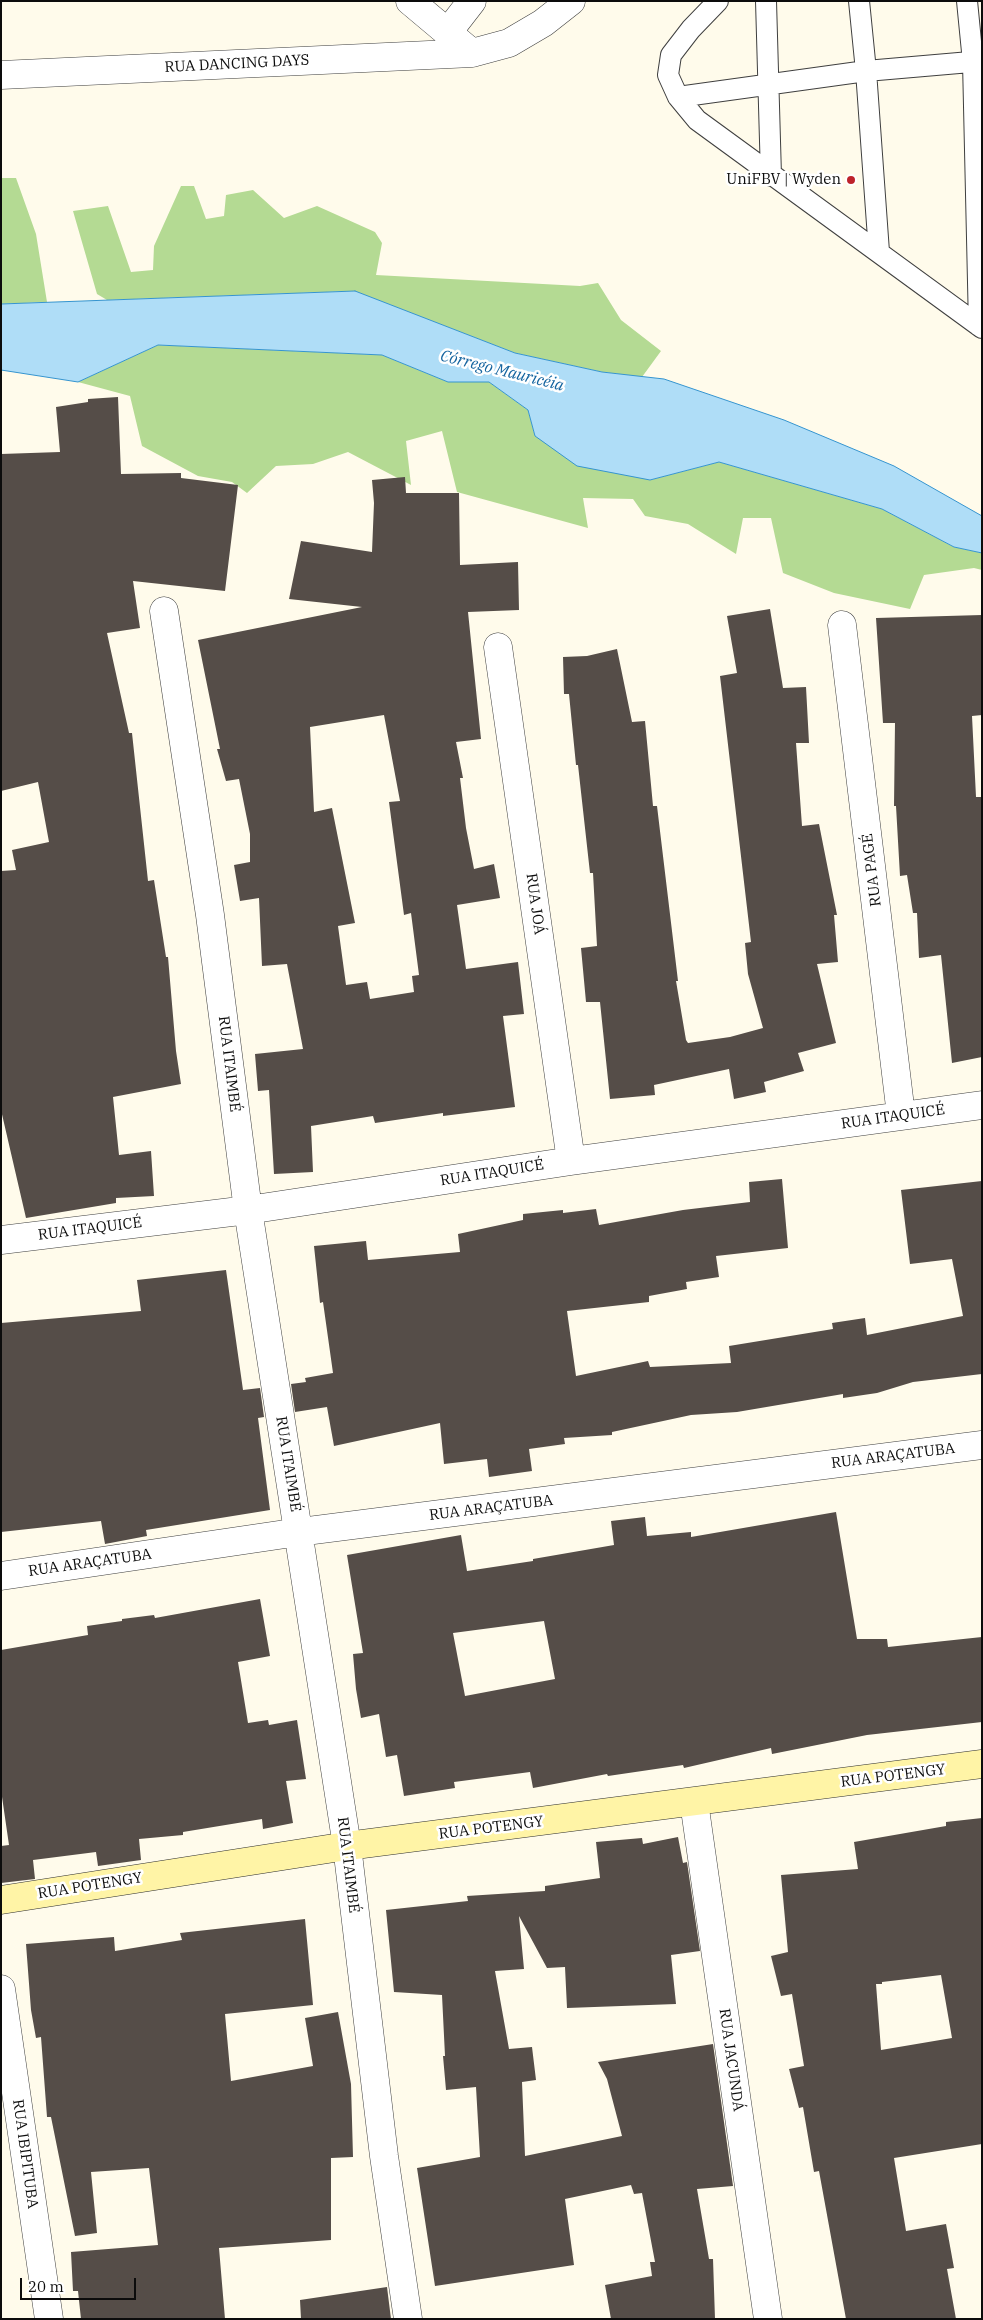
<!DOCTYPE html>
<meta charset="utf-8">
<style>
body{margin:0}
#map{position:relative;width:983px;height:2320px;overflow:hidden;background:#fffbeb;font-family:"IBM Plex Serif",serif}
canvas{display:block}
.frame{position:absolute;inset:0;border:2px solid #0c0c0c;pointer-events:none}
.scale{position:absolute;left:20px;top:2278px;width:116px;height:22px;box-sizing:border-box;border:2px solid #0c0c0c;border-top:0;padding-left:6px;font-size:15px;line-height:18px;white-space:nowrap;color:#0c0c0c;-webkit-text-stroke:4px #fff;paint-order:stroke}
</style>
<div id="map">
<canvas width="983" height="2320"></canvas>
<div class="frame"></div>
<div class="scale">20 m</div>
</div>
<script>
const g = document.querySelector('canvas').getContext('2d');
g.lineJoin = 'round';
function fillPath(path, color) {
  g.fillStyle = color;
  g.fill(path, 'evenodd');
}
function shape(rows) {
  const path = new Path2D();
  for (const r of rows) {
    path.moveTo(r[0], r[1]);
    for (let i = 2; i < r.length; i += 2) path.lineTo(r[i], r[i + 1]);
  }
  return path;
}
function strokePath(path, color, width, dash) {
  g.strokeStyle = color;
  g.lineWidth = width;
  g.lineCap = dash ? 'butt' : 'round';
  g.setLineDash(dash || []);
  g.stroke(path);
}
function label(font, color, halo, rows, align = 'center') {
  g.font = font + ' "IBM Plex Serif",serif';
  g.lineWidth = 5;
  g.setLineDash([]);
  g.textBaseline = 'middle';
  g.strokeStyle = halo;
  g.fillStyle = color;
  for (const [text, x, y, turn = 0] of rows) {
    g.save();
    g.translate(x, y);
    g.rotate((+turn || 0) * Math.PI / 180);
    g.textAlign = isNaN(turn) ? turn : align;
    if (halo) g.strokeText(text, 0, 0);
    g.fillText(text, 0, 0);
    g.restore();
  }
}
fillPath(shape([
 [1,178,16,178,36,234,47,302,1,304],
 [181,186,194,186,206,219,224,216,226,195,253,190,284,218,317,206,375,232,382,243,376,275,580,286,598,283,621,320,661,351,642,377,602,372,515,353,354,291,107,300,97,294,73,211,108,206,131,272,153,270,154,246],
 [158,345,382,355,448,382,489,382,528,410,535,436,650,480,719,462,882,509,954,547,982,553,982,570,974,568,924,575,910,609,834,593,783,573,771,518,743,518,736,554,688,524,645,516,633,499,583,498,588,528,457,492,442,431,406,441,411,485,348,452,313,464,276,466,247,493,232,482,198,476,142,446,130,396,78,382]
]), '#b4da93');
const water = shape([
 [355,291,515,353,602,372,664,379,784,420,894,466,982,516,982,553,954,547,882,509,719,462,650,480,577,466,535,436,528,410,489,382,448,382,382,355,158,345,78,382,1,370,1,304,355,291]
]);
fillPath(water, '#afddf7');
strokePath(water, '#3594cf', 1);
fillPath(shape([
 [118,397,121,474,181,473,181,478,238,485,225,591,133,581,140,628,107,633,129,733,132,733,148,881,154,880,166,957,168,957,176,1051,181,1084,113,1097,119,1155,151,1151,154,1196,116,1198,116,1203,26,1218,1,1110,1,871,16,870,12,850,49,842,38,782,1,791,1,454,60,452,56,407,88,402,88,399],
 [405,477,406,493,459,493,460,565,518,562,519,610,468,612,481,739,456,742,463,778,460,778,466,828,474,869,494,864,500,898,457,905,466,969,518,962,524,1014,503,1016,515,1107,443,1116,443,1113,375,1123,373,1116,311,1126,313,1172,274,1174,269,1090,258,1091,255,1054,303,1049,287,964,262,966,259,898,240,901,234,865,250,862,250,834,239,779,226,781,217,749,220,749,198,640,362,607,289,599,301,541,372,552,374,503,372,480],
 [384,715,400,801,389,802,404,915,411,913,419,975,412,976,414,992,370,999,367,982,346,985,338,926,355,923,332,808,314,812,310,727],
 [770,609,783,688,806,687,809,743,796,743,802,826,819,824,837,915,834,915,838,962,817,964,836,1043,798,1053,804,1071,764,1082,766,1092,734,1099,729,1069,654,1085,655,1095,610,1099,600,1002,586,1002,581,948,597,946,593,873,590,873,578,765,576,765,569,694,564,694,563,657,587,656,617,649,632,722,645,721,653,806,657,806,678,981,676,981,686,1040,688,1043,730,1037,763,1028,748,974,745,943,751,942,720,676,737,673,727,616],
 [982,615,982,715,972,716,976,797,982,797,982,1057,952,1063,941,955,919,958,917,913,913,913,907,875,900,876,896,806,894,806,895,723,883,723,876,618],
 [782,1179,788,1248,716,1256,719,1277,686,1282,687,1289,649,1296,649,1302,567,1311,576,1376,648,1361,650,1367,731,1363,729,1346,833,1329,832,1323,865,1318,867,1335,963,1316,952,1259,910,1264,901,1190,982,1181,982,1374,913,1382,877,1393,843,1398,843,1394,737,1412,691,1415,612,1432,612,1435,564,1438,565,1444,529,1449,532,1471,489,1477,487,1459,444,1464,440,1423,334,1446,327,1407,295,1412,291,1384,306,1382,305,1378,333,1373,323,1302,320,1303,314,1246,366,1241,368,1260,460,1252,458,1234,523,1220,523,1214,563,1210,563,1213,596,1209,599,1225,683,1210,750,1202,749,1182],
 [226,1270,243,1390,260,1388,264,1417,258,1418,270,1510,146,1530,147,1536,105,1544,101,1521,1,1532,1,1323,141,1311,137,1280],
 [836,1512,857,1639,887,1639,888,1647,982,1637,982,1722,867,1735,772,1754,771,1748,684,1768,683,1765,608,1776,607,1774,533,1788,530,1772,454,1782,455,1788,404,1796,397,1755,386,1757,379,1714,361,1718,356,1689,353,1654,363,1653,347,1555,461,1535,467,1571,533,1561,533,1559,614,1545,611,1521,645,1517,647,1536,691,1532,691,1537],
 [544,1621,555,1679,465,1696,453,1633],
 [260,1599,270,1656,238,1662,248,1723,268,1720,269,1725,297,1720,306,1779,286,1781,293,1823,263,1829,262,1819,183,1832,183,1835,139,1839,141,1860,98,1866,96,1852,33,1860,35,1879,1,1883,1,1846,9,1845,1,1790,1,1650,88,1635,87,1626,122,1621,122,1619,154,1615,155,1618],
 [982,1818,982,2144,894,2158,906,2231,946,2224,954,2268,947,2269,956,2319,846,2319,819,2171,814,2172,803,2107,799,2108,789,2069,804,2066,792,1994,781,1996,771,1956,788,1952,781,1875,858,1869,854,1842,946,1826,946,1822],
 [941,1975,952,2038,881,2050,876,1984,882,1984,882,1982],
 [678,1837,683,1863,687,1862,700,1951,671,1955,676,2004,567,2008,565,1967,547,1968,519,1916,524,1969,495,1971,509,2049,532,2047,536,2080,522,2082,525,2156,622,2136,607,2079,598,2062,713,2044,733,2186,697,2189,709,2259,713,2259,715,2319,611,2319,605,2285,652,2276,650,2262,655,2262,642,2193,634,2194,631,2185,565,2199,574,2265,435,2286,417,2168,480,2157,476,2087,446,2090,443,2056,445,2056,442,1995,394,1992,386,1910,468,1901,467,1896,545,1891,545,1886,600,1878,596,1842,642,1838,643,1844],
 [305,1919,313,2005,225,2014,231,2081,313,2066,305,2018,338,2012,351,2084,353,2157,331,2158,331,2240,219,2248,225,2319,81,2319,78,2291,73,2291,71,2252,158,2245,149,2168,91,2172,97,2233,75,2236,51,2117,47,2117,41,2037,36,2038,31,2010,26,1944,114,1937,115,1951,182,1940,180,1933],
 [387,2287,391,2319,301,2319,300,2300]
]), '#554d48');
const service = shape([
 [718,1,691,29,671,55,668,75,678,97,697,120,982,328],
 [766,1,771,176],
 [859,1,866,71,879,252],
 [967,1,973,62,979,326],
 [678,97,866,71,982,61]
]);
const minor = shape([
 [410,1,472,53],
 [448,32,472,1],
 [1,75,472,53,509,43,543,23,571,1],
 [164,611,210,915,248,1210,347,1846,384,2156,408,2319],
 [842,625,901,1115],
 [498,647,571,1161],
 [1,1240,248,1210,571,1161,982,1105],
 [1,1576,299,1532,982,1445],
 [694,1802,768,2319],
 [1,1989,49,2319]
]);
const secondary = shape([
 [1,1900,347,1846,982,1764]
]);
strokePath(service, '#3f3f3f', 22);
strokePath(minor, '#3f3f3f', 29);
strokePath(secondary, '#2e2e2e', 29);
strokePath(service, '#fff', 20);
strokePath(minor, '#fff', 28);
strokePath(secondary, '#fff4a6', 28);
for (const [x, y, r, color] of [
 [851,180,5,"#be222b"]
]) {
  const dot = new Path2D();
  dot.arc(x, y, r, 0, 2 * Math.PI);
  g.fillStyle = color;
  g.fill(dot);
  strokePath(dot, '#fff', 2);
}
label('15px', '#0c0c0c', '#fff', [
 ["RUA DANCING DAYS",237,64,-3],
 ["RUA PAGÉ",872,870,-97],
 ["RUA JOÁ",535,904,82],
 ["RUA ITAIMBÉ",229,1064,83],
 ["RUA ITAQUICÉ",893,1117,-8],
 ["RUA ITAQUICÉ",492,1173,-9],
 ["RUA ITAQUICÉ",90,1229,-7],
 ["RUA ARAÇATUBA",893,1456,-7],
 ["RUA ITAIMBÉ",288,1464,81],
 ["RUA ARAÇATUBA",491,1508,-7],
 ["RUA ARAÇATUBA",90,1563,-8],
 ["RUA POTENGY",893,1776,-7],
 ["RUA POTENGY",491,1828,-7],
 ["RUA ITAIMBÉ",348,1865,83],
 ["RUA POTENGY",90,1886,-9],
 ["RUA JACUNDÁ",731,2060,82],
 ["RUA IBIPITUBA",25,2154,82]
]);
label('15px', '#0c0c0c', '#fff', [
 ["UniFBV | Wyden",841,180]
], 'right');
label('italic 16px', '#14649f', '#fff', [
 ["Córrego Mauricéia",502,371,14]
]);
</script>
